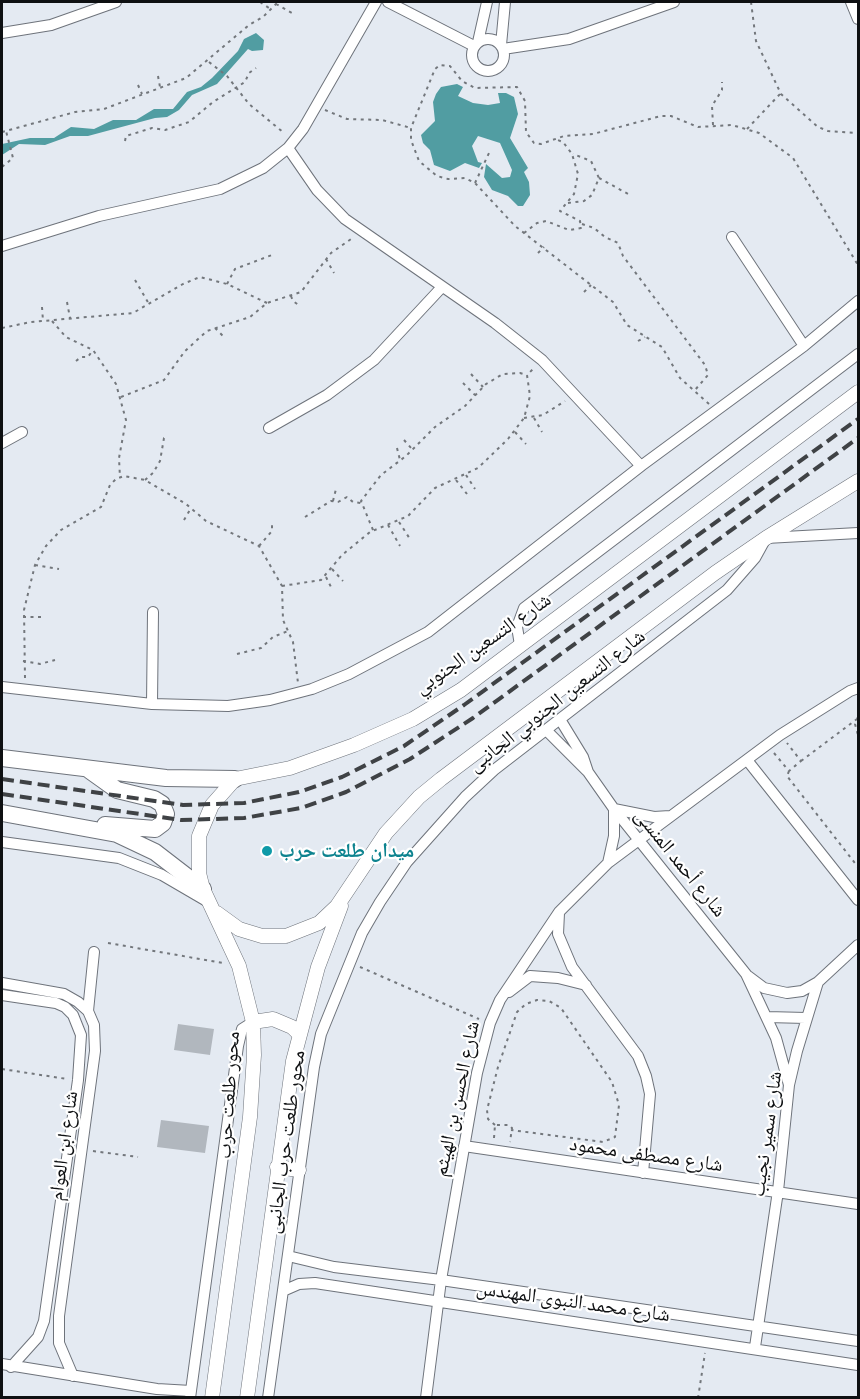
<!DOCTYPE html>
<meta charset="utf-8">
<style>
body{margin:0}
#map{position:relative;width:860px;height:1399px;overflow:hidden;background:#e4eaf2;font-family:Karla,sans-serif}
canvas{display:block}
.frame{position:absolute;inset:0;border:3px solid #0e1012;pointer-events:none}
</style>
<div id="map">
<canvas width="860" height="1399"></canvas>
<div class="frame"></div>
</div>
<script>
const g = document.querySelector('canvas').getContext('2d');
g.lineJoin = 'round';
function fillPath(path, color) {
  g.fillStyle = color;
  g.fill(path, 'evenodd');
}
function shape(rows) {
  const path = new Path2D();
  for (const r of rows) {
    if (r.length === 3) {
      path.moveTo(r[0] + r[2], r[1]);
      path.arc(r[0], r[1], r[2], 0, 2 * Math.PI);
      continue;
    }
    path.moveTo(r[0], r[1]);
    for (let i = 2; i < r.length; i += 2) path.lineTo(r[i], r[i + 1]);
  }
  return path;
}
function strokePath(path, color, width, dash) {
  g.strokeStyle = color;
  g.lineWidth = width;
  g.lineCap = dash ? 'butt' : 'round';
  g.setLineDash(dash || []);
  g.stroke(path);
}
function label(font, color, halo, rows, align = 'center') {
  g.font = font + ' Karla,"Noto Naskh Arabic",sans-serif';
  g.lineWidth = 4.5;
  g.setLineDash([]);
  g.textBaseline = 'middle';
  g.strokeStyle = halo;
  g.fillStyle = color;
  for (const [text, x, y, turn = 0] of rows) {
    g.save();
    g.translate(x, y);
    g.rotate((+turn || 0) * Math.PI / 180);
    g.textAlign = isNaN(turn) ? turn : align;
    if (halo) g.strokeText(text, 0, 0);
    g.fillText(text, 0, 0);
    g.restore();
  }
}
fillPath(shape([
 [256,33,264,40,263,50,252,51,248,49,217,84,192,95,179,110,167,117,155,118,88,136,70,136,45,145,19,144,2,155,2,144,30,138,54,138,71,127,94,129,113,120,136,120,154,109,173,109,187,92,201,87,212,78,238,51,244,39],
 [457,84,463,87,458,96,473,103,488,105,500,103,498,93,506,93,514,97,518,114,510,138,528,168,524,172,529,182,530,195,523,206,518,206,508,196,492,190,484,177,486,164,502,178,510,177,512,170,500,143,478,136,472,146,478,162,482,163,479,168,465,163,450,171,434,165,430,150,423,143,421,135,435,121,433,102,436,94,441,87]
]), '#519da2');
fillPath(shape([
 [178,1024,214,1029,210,1055,174,1050],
 [161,1120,209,1126,205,1153,157,1147]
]), '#b1b7be');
const minor = shape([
 [388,2,474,46],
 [851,2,858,19],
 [2,33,51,25,116,2],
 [488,55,16],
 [478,42,487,2],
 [501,45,505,2],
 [503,49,569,39,674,2],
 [288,148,317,190,345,219,495,323,542,360,641,466],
 [732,237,804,346],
 [2,246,99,216,220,189,263,168,288,148,303,129,376,2],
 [269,428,327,395,374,360,442,287],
 [2,443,22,432],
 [520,645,517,627,524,608,858,354],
 [2,687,152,704,228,706,270,700,312,689,349,674,428,632,641,466,804,346,858,301],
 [152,704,153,612],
 [561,721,583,757,588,772,614,809,746,974,776,1038,789,1085],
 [547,731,587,771],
 [747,760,858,900],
 [2,842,119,858,162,875,210,903],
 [608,863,614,836,614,809,654,817,670,816],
 [559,913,558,934,572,967,638,1056,646,1076,650,1094,643,1173],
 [748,976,764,988,787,993,802,991,818,982],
 [2,983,64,994,78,1002,88,1011,94,1025,95,1051,59,1316,59,1343,73,1376],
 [509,992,530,976,558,978,586,985],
 [2,995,56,1003,65,1007,73,1015,81,1035,78,1080,44,1321,38,1337,11,1367],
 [88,1011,94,952],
 [767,1017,806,1018],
 [464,1146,858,1204],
 [288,1256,334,1267,441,1280,858,1341],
 [283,1291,299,1284,315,1283,858,1365],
 [755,1347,778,1191,789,1085,797,1051,818,982,858,945],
 [2,1364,157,1389,191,1391],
 [190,1398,238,1046,242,1029,253,1022],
 [268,1398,314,1067,321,1034,362,933,380,902,407,862,465,797,494,770,727,590,755,558,766,538,858,533],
 [426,1398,441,1280,477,1073,490,1023,500,1000,559,912,608,863,780,735,850,691,858,688]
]);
const major = shape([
 [217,913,239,929,262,936,286,936,319,923,337,906,386,833,419,797,441,779,715,573,766,538,858,481],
 [253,1022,273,1019,292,1027,299,1034],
 [277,1167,299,1170],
 [212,1398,250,1117,254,1055,253,1022,239,966,203,889,199,873,199,836,212,805,235,779,290,768,354,745,413,719,461,690,858,392],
 [247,1398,293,1061,318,967,341,906]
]);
const highway = shape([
 [2,758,166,778,235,779],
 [89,770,117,790,154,799,162,804,166,814,163,823,155,829,105,825],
 [2,813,117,834,155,852,203,889]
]);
strokePath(minor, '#6e737b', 12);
strokePath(major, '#6e737b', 15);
strokePath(highway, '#6e737b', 18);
strokePath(shape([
 [260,2,272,10],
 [751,2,756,41,781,94,818,127,828,131,858,133],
 [276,4,292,13],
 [209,62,227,76,249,104,284,133],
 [158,76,160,87],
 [138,85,142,94],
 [325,110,347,119,382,120,411,128],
 [713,125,712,106,722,90,722,82],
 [747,129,780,94],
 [2,132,75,112,104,109,186,78,249,25,263,17,278,2],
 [125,141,126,136,152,128,165,130,189,122,213,102,245,82,249,73,256,68],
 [2,167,13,158,6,131],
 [599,178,630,195],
 [475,183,489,153],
 [568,203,584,201,592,195,599,178,591,161,573,154],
 [582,224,594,228,605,237,618,243,623,256,705,365,708,375,695,390],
 [524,233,537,223,546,221,569,230,581,228,580,221,560,211,574,194,578,174,572,154,563,142,555,139],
 [538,253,544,247],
 [326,259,334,273],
 [135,280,149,304],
 [227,284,235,269,272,255],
 [584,292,591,285],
 [291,296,293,301,300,306],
 [67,302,70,318],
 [42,307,43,321],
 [52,321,66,337,93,350,116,384,126,420,119,458,120,478],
 [2,328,31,322,133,313,183,284,200,277,227,284,267,303],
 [215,328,224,337],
 [638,341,645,337],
 [76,361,81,357,88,357,93,350],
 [471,374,483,387],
 [463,383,475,395],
 [121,397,164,380,185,351,207,331,250,317,267,303,301,292,331,253,354,237],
 [709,404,680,378,662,347,627,325,613,302,515,226,475,183,465,178,448,179,437,176,419,161,411,140,411,128,435,69,440,65,450,66,462,81,475,88,517,87,525,101,526,132,534,143,541,144,564,136,593,134,661,116,671,116,698,127,732,125,759,133,793,158,858,265],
 [524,418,543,415,565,401],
 [534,418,542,432],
 [515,432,526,444],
 [404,440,412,449],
 [397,448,400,460],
 [466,475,475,489],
 [145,480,153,473,160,461,164,438,167,436],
 [456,480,467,494],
 [333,501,336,489],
 [305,517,331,501,338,502,347,497,353,502,361,503],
 [184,520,191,508],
 [399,522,410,539],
 [388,525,400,546],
 [373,530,361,501,381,475,406,456,435,427,465,406,486,384,503,374,520,373,527,375],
 [259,546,272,531,272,522],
 [35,565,59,569],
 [332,569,343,581],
 [326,577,332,589],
 [282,586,321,580,342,555,370,532,408,516,435,488,478,468,508,439,524,418,530,396,527,375,535,367],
 [23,617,45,617],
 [237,654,261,648,273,637,288,631],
 [23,661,40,664,55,660],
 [25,678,24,610,35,565,46,546,61,530,101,507,110,485,116,479,124,476,145,480,186,504,206,521,259,546,282,586,283,620,293,642,298,683],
 [858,717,855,724,858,735],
 [774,753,789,771,801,761,787,743],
 [801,761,857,719],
 [789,771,787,776,858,867],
 [858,866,858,873],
 [108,943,223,963],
 [360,967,479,1019],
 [2,1069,67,1079],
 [495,1125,488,1119,487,1110,498,1067,517,1012,526,1004,537,1000,549,1001,561,1008,612,1082,619,1105,615,1137,603,1142,511,1130],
 [494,1138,495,1125,509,1125,512,1128,510,1142],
 [93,1151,138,1157],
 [698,1398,705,1353]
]), '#73777c', 2, [3, 4.5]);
strokePath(minor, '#fff', 10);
strokePath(major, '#fff', 14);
strokePath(highway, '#fff', 16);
strokePath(shape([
 [2,779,183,805,244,803,299,792,342,777,404,746,464,705,858,419],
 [2,794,181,820,244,818,301,808,346,792,410,759,473,718,858,438]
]), '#3f4245', 4, [12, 6]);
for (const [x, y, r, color] of [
 [267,851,6,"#0f9aa8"]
]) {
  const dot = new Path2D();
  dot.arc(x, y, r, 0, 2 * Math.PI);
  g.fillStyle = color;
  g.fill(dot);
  strokePath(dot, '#fff', 2);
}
label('20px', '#0e1012', '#fff', [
 ["شارع التسعين الجنوبي",483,644,-35],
 ["شارع التسعين الجنوبي الجانبى",557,701,-38],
 ["شارع أحمد المنسى",680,863,51],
 ["محور طلعت حرب",229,1095,-86],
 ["شارع الحسن بن الهيثم",457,1099,-78],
 ["شارع سمير نجيب",767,1134,-82],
 ["محور طلعت حرب الجانبى",286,1142,-82],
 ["شارع ابن العوام",64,1146,-82],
 ["شارع مصطفى محمود",646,1155,8],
 ["شارع محمد النبوى المهندس",573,1302,8]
]);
label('bold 20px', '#0d838f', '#fff', [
 ["ميدان طلعت حرب",279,851]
], 'left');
</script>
